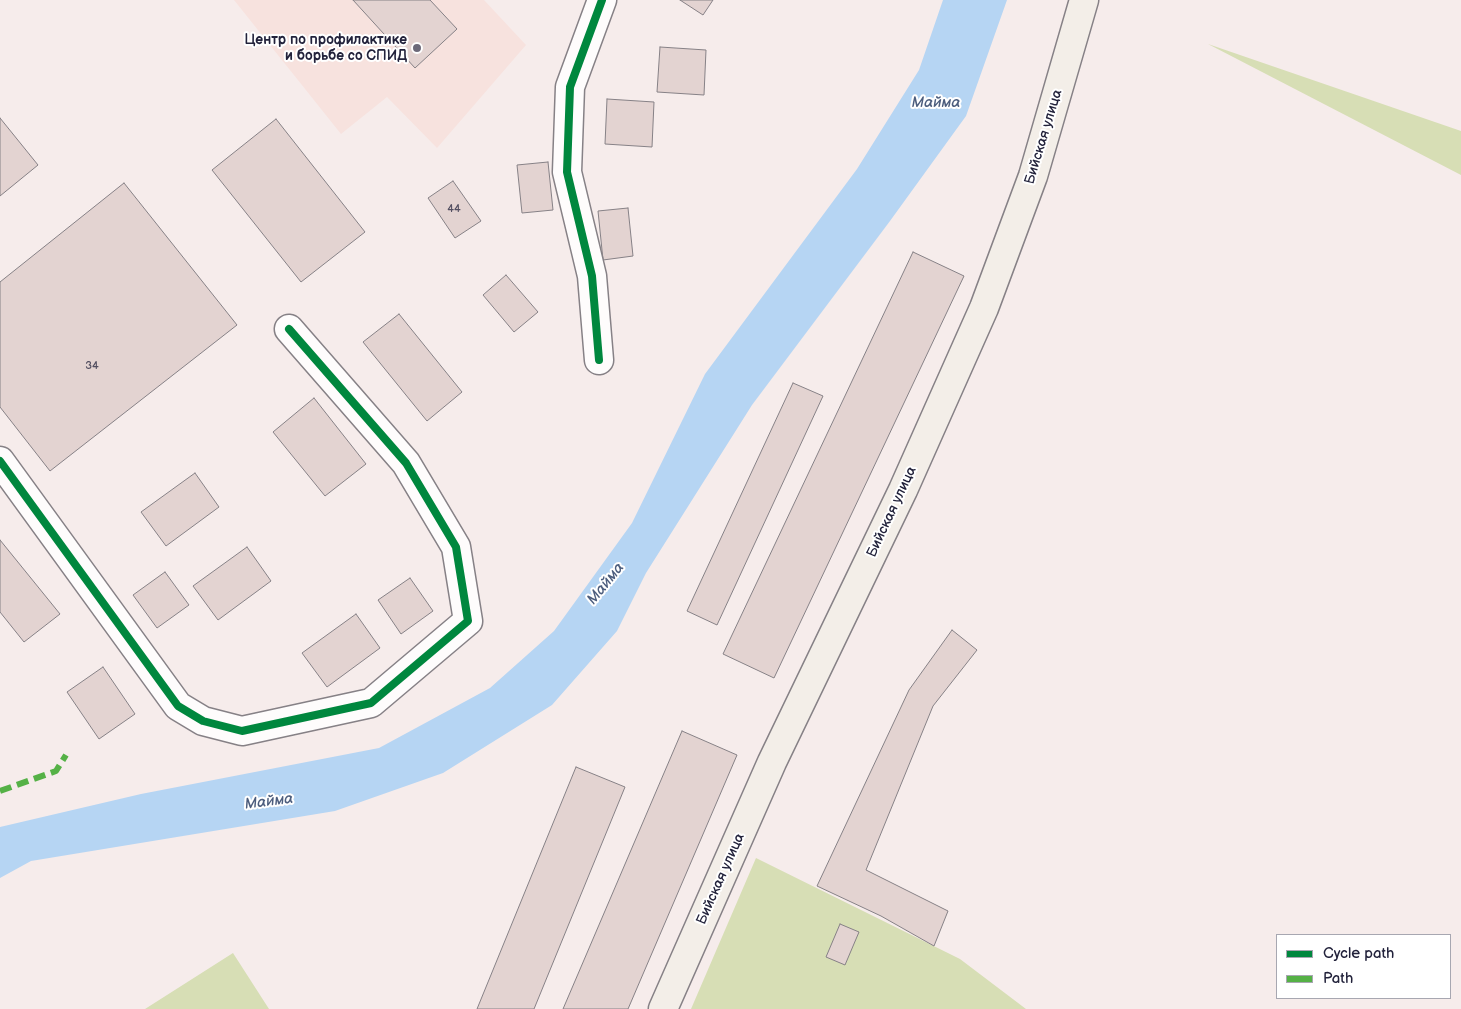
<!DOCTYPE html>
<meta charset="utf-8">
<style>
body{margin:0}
#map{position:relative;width:1461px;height:1009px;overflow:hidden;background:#f6eceb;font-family:"Balsamiq Sans",sans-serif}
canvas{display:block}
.legend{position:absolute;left:1276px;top:934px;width:175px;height:65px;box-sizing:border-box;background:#fff;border:1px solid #a7a7b1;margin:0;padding:6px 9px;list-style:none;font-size:15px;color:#22223b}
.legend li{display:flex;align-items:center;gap:10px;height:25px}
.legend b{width:25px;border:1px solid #a7a7b1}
</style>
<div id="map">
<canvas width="1461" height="1009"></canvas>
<ul class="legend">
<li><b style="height:6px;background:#00873e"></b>Cycle path</li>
<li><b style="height:6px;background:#55b146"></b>Path</li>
</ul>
</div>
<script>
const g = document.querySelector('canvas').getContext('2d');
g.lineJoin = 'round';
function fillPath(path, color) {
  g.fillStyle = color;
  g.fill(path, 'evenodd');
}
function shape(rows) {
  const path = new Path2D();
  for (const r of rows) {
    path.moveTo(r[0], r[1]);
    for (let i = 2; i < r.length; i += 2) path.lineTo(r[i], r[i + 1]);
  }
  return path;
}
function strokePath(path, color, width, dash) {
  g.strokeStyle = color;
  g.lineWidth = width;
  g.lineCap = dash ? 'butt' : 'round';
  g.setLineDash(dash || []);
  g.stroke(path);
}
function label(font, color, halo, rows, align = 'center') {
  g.font = font + ' "Balsamiq Sans",sans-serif';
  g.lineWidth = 4;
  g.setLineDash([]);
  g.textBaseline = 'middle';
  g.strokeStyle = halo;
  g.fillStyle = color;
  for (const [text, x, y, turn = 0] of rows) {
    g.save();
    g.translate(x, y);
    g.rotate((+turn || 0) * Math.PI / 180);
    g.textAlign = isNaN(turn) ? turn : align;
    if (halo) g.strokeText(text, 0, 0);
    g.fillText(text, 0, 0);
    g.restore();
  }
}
fillPath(shape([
 [234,0,484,0,526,45,437,148,387,97,341,134]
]), '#f7e2de');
fillPath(shape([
 [1208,44,1461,131,1461,175],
 [756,858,960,959,1026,1009,691,1009],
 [233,953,269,1009,145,1009]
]), '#d7deb5');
fillPath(shape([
 [943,0,1007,0,966,116,890,221,752,405,646,573,617,631,552,705,443,773,335,811,31,861,0,878,0,827,141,794,379,748,490,688,554,631,632,523,705,374,857,169,919,70]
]), '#b6d5f3');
const building = shape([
 [353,0,430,0,457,29,415,68,353,0],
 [680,0,713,0,703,15,680,0],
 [660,47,706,50,704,95,657,92,660,47],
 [607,99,654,102,652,147,605,144,607,99],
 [0,118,38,165,0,196,0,118],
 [276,119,365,232,301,282,212,170,276,119],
 [548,162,553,210,522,213,517,165,548,162],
 [453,181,481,221,455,238,428,198,453,181],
 [124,183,237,325,50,471,0,407,0,282,124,183],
 [628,208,633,256,603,260,598,211,628,208],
 [913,252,964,276,774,678,723,654,913,252],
 [506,275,538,312,514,332,483,295,506,275],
 [399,314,462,392,427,421,363,342,399,314],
 [793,383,823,396,717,625,687,611,793,383],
 [314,398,366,464,325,496,273,432,314,398],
 [195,473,219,507,166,546,141,512,195,473],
 [0,540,60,614,24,642,0,612,0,540],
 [247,547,271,581,218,620,193,586,247,547],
 [165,572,189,605,157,628,133,595,165,572],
 [410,578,433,611,401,634,378,600,410,578],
 [356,614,380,648,327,687,302,653,356,614],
 [952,630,977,650,933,706,866,870,948,911,934,946,881,916,817,886,909,690,952,630],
 [103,667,135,714,99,739,67,692,103,667],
 [682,731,737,755,628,1009,563,1009,682,731],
 [576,767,625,787,534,1009,477,1009,576,767],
 [840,924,859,932,845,965,826,957,840,924]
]);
fillPath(building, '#e3d3d1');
strokePath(building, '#868186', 1);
const street = shape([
 [599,360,592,276,567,172,570,87,602,0],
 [0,461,178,706,203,721,242,731,371,703,468,621,456,547,406,463,289,329]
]);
const primary = shape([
 [663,1009,772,762,903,490,984,308,1033,176,1084,0]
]);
strokePath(street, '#868186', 31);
strokePath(primary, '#868186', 31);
strokePath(street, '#fefcfc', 28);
strokePath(primary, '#f3eee8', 28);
strokePath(shape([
 [0,791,56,771,66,755]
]), '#55b146', 6, [12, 6]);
strokePath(shape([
 [599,360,592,276,567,172,570,87,602,0],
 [0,461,178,706,203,721,242,731,371,703,468,621,456,547,406,463,289,329]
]), '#00873e', 8);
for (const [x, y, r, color] of [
 [417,48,5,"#6c6979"]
]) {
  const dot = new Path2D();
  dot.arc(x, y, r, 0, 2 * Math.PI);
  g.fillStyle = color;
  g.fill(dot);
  strokePath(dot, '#fff', 2);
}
label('11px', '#534f61', null, [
 ["44",454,209],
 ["34",92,366]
]);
label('bold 14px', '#22223b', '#fff', [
 ["Центр по профилактике",407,40],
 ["и борьбе со СПИД",407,56]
], 'right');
label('14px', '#22223b', '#fff', [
 ["Бийская улица",1044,137,-73],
 ["Бийская улица",892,512,-65],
 ["Бийская улица",721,879,-66]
]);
label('italic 15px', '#4c5d7d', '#fff', [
 ["Майма",936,103],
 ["Майма",606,584,-51],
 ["Майма",269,802,-7]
]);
</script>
